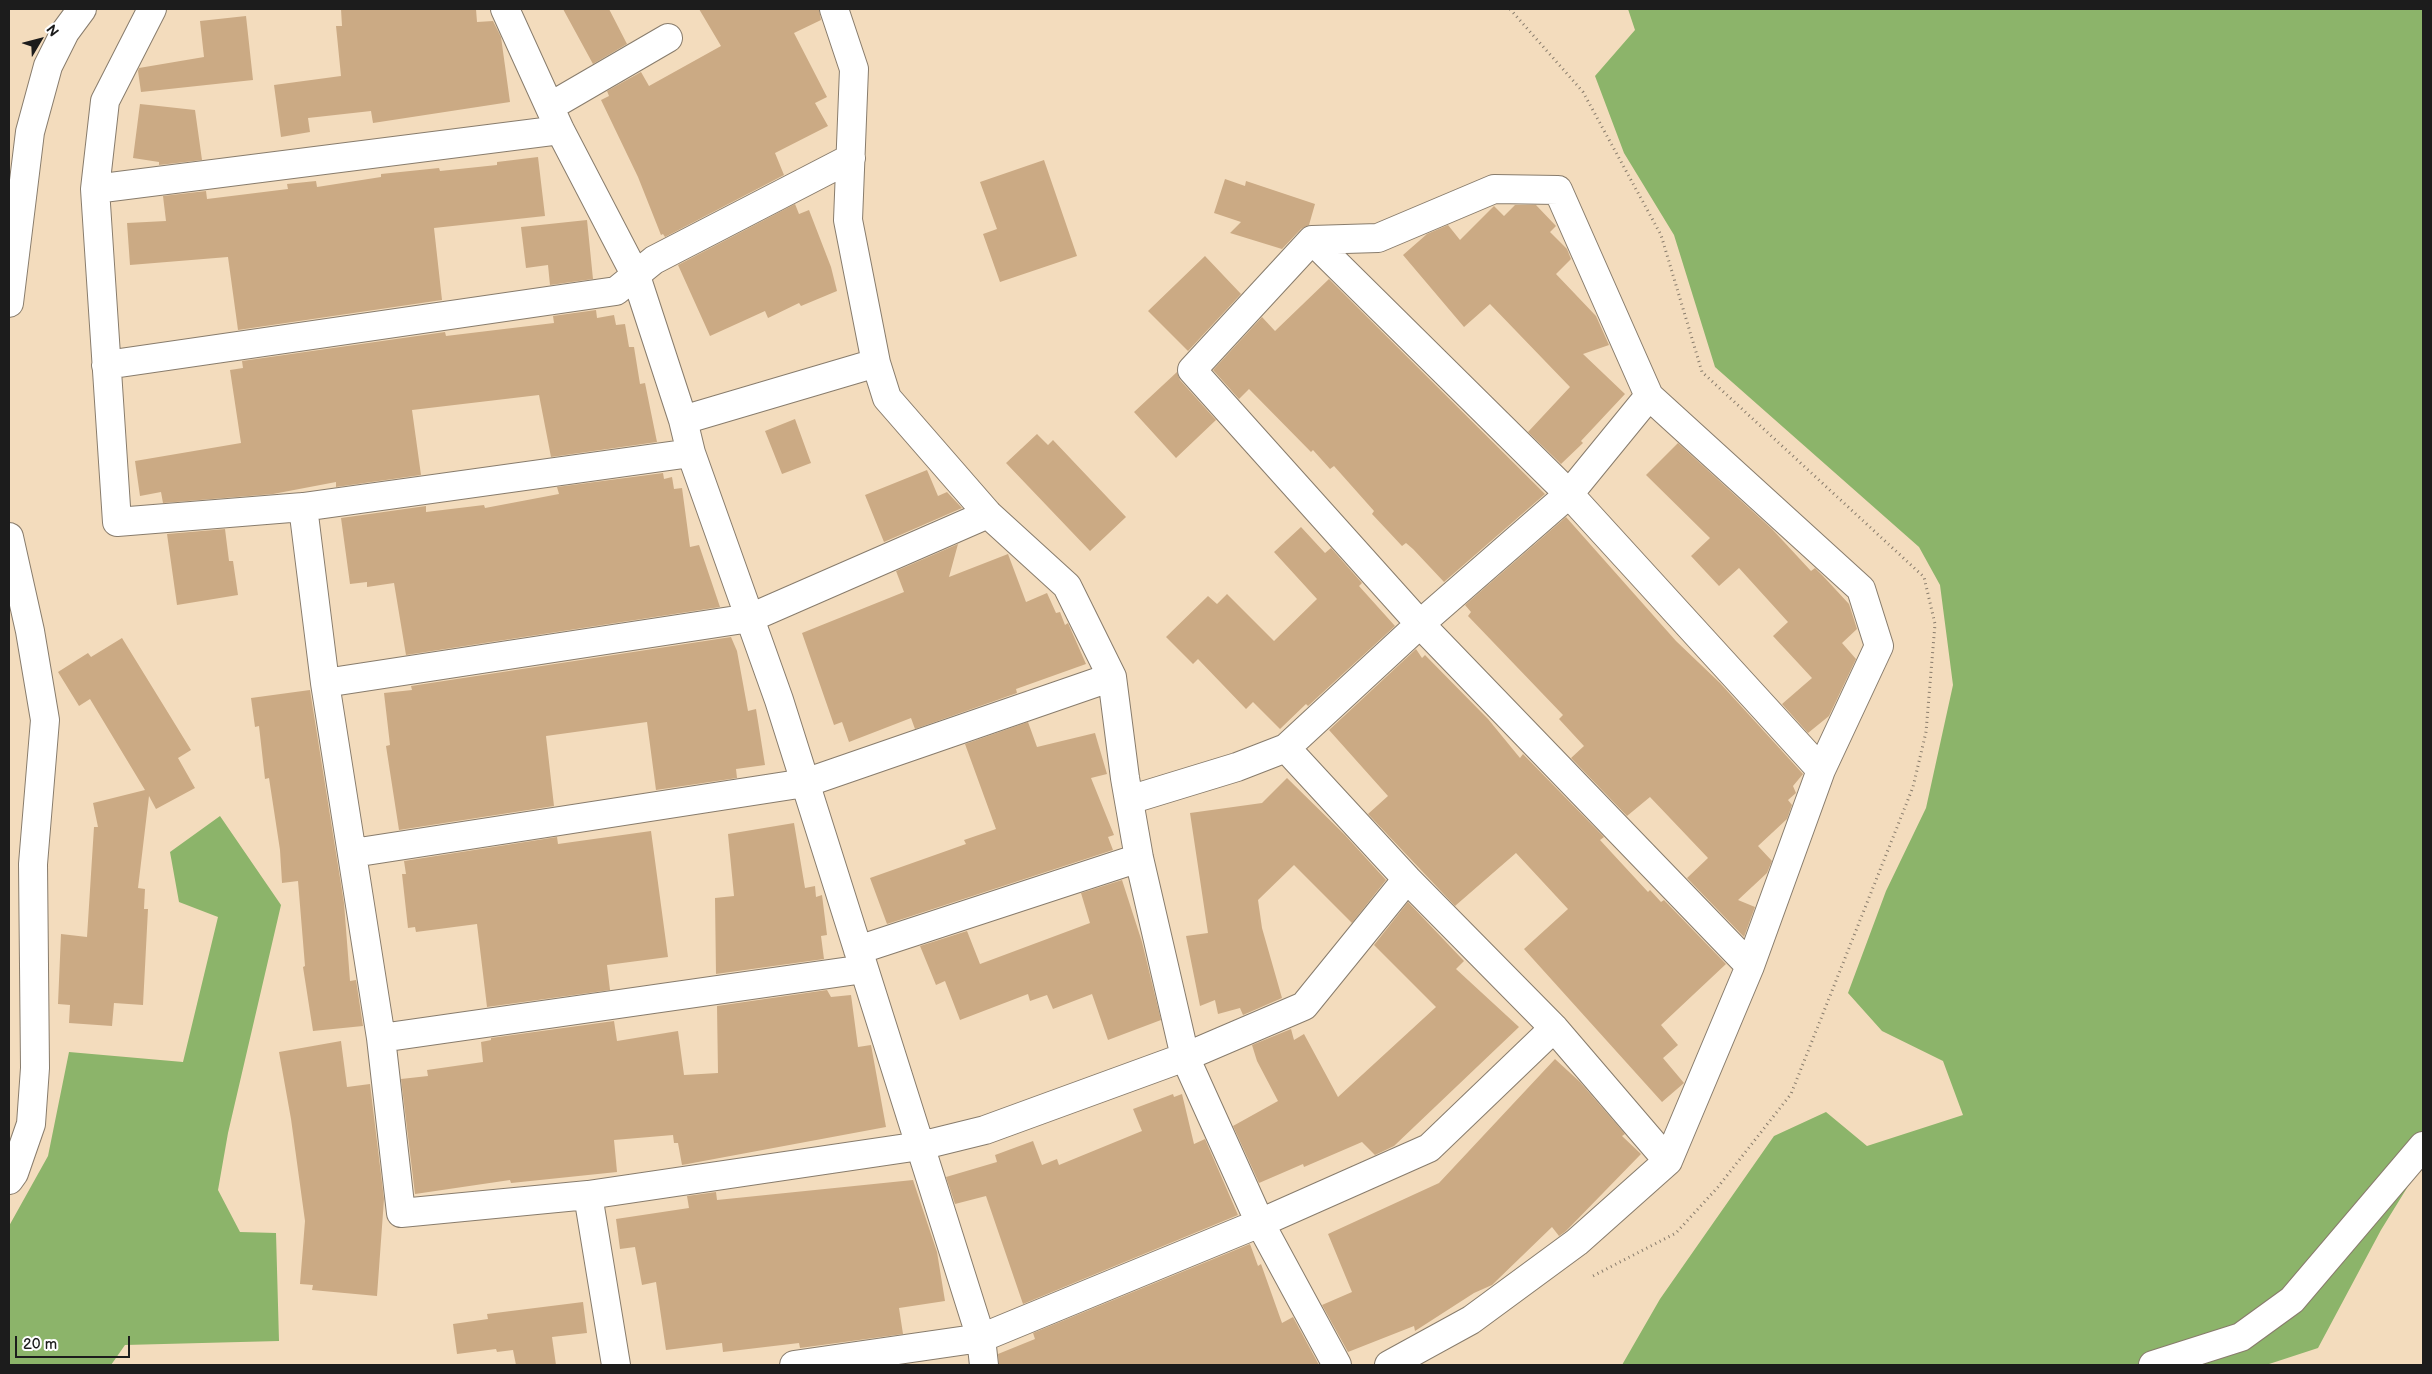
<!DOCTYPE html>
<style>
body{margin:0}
#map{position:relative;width:2432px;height:1374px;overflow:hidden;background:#f3dcbd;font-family:"Balsamiq Sans",sans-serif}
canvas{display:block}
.frame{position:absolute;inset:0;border:10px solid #1c1c1c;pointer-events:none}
.north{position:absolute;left:15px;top:15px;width:50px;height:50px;-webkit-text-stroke:4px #fff;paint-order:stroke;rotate:53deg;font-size:14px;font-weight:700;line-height:20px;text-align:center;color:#1c1c1c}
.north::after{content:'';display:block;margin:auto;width:18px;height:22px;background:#1c1c1c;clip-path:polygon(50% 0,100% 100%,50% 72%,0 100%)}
.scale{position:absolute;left:15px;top:1336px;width:115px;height:22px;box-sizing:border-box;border:2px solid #1c1c1c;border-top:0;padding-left:6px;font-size:15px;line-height:18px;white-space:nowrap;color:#1c1c1c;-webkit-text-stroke:4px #fff;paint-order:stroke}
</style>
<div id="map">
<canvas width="2432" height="1374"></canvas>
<div class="frame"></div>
<div class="north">N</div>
<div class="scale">20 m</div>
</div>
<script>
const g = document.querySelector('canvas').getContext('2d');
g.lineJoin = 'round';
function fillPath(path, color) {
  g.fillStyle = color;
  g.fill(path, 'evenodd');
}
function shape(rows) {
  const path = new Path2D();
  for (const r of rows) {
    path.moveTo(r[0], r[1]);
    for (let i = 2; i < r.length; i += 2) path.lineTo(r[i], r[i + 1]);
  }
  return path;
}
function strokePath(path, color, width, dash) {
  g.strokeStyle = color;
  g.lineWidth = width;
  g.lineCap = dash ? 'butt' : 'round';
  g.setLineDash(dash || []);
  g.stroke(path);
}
fillPath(shape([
 [1628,9,2423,9,2423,1162,2381,1230,2318,1348,2266,1365,1622,1365,1660,1299,1774,1136,1826,1112,1867,1146,1963,1115,1943,1061,1882,1031,1848,993,1886,891,1926,808,1953,685,1940,585,1919,547,1715,367,1674,235,1624,153,1595,76,1635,30],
 [220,816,281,905,228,1133,218,1190,240,1232,276,1233,279,1341,125,1345,111,1365,9,1365,9,1226,48,1156,69,1052,183,1062,218,917,179,902,170,852]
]), '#8cb46a');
fillPath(shape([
 [341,9,476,9,477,22,493,21,501,37,510,102,373,123,371,111,308,118,310,132,281,137,274,85,341,76,336,26,342,26],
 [563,9,609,9,627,44,593,64],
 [699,9,819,9,821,20,794,33,827,97,815,103,828,126,775,153,784,175,665,237,663,234,661,235,638,177,601,100,609,96,607,91,641,72,649,86,721,46],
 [246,16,253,80,141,92,138,71,139,68,204,57,200,21],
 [140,104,195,110,202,160,159,165,159,162,133,158],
 [538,157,545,216,434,228,442,300,238,330,228,257,130,265,127,223,166,221,163,196,206,191,207,199,288,189,287,184,316,181,317,187,381,177,381,174,439,168,440,171,497,165,497,162],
 [1044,160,1077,256,1000,282,983,234,997,229,980,182],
 [1225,179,1245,186,1246,181,1315,204,1309,225,1301,229,1282,249,1230,233,1241,222,1214,213],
 [795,204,799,214,809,210,831,267,837,291,801,306,799,303,768,318,765,311,710,336,678,265],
 [1515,205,1536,205,1556,226,1550,232,1567,249,1571,259,1556,274,1596,316,1609,345,1583,354,1625,394,1581,441,1583,443,1561,464,1528,432,1570,387,1490,304,1464,327,1403,255,1427,234,1448,225,1460,240,1494,206,1504,216],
 [587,220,593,279,550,285,548,265,526,268,521,227],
 [1205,256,1241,294,1188,351,1148,311],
 [1329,279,1545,494,1444,582,1413,549,1406,543,1402,546,1372,514,1374,511,1334,466,1330,469,1313,450,1311,452,1249,389,1239,399,1213,370,1262,317,1275,331],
 [596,310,597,318,614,315,616,325,625,324,629,347,634,347,640,384,645,383,657,442,551,457,539,395,412,410,421,475,336,487,336,482,273,494,163,503,161,492,140,496,135,461,241,443,230,370,243,368,242,361,445,332,446,336,554,323,553,316],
 [1177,372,1180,380,1216,420,1176,458,1134,412],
 [795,419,811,463,782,474,765,431],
 [1037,434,1048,445,1053,440,1126,517,1090,551,1006,463],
 [1678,443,1772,529,1811,571,1815,568,1823,576,1849,604,1857,629,1842,643,1856,659,1829,716,1808,733,1782,704,1812,678,1773,636,1788,622,1739,568,1719,586,1691,556,1710,538,1646,475],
 [927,470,938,496,947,492,962,508,884,542,865,495],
 [663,473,664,479,672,477,674,489,682,488,690,547,699,545,720,607,406,655,394,583,367,587,367,582,350,584,341,518,426,506,426,512,484,505,485,508,559,494,557,487],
 [1566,517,1676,641,1720,683,1803,774,1793,786,1796,793,1788,800,1792,805,1787,819,1758,846,1772,861,1767,873,1738,900,1755,907,1744,937,1687,878,1708,858,1650,797,1627,816,1571,758,1584,746,1559,719,1563,715,1468,616,1471,612,1465,605],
 [1301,527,1325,553,1331,548,1362,583,1359,586,1395,626,1308,706,1306,704,1280,729,1253,702,1246,709,1198,659,1193,664,1166,637,1208,596,1217,604,1227,594,1274,641,1317,599,1274,552],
 [225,529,229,561,233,561,238,595,177,605,167,534],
 [958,544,949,577,1008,554,1026,602,1047,593,1056,613,1060,612,1065,625,1068,623,1086,664,1016,689,1017,693,915,729,911,718,849,742,842,722,834,725,802,633,904,592,896,571],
 [731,637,737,651,748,711,756,709,765,765,736,769,737,778,656,790,647,722,546,736,554,806,399,830,386,746,390,745,384,693,412,690,411,686],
 [122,638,191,750,178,758,195,788,156,809,149,796,138,888,145,889,144,909,148,909,143,1005,114,1003,112,1026,69,1023,70,1005,58,1004,61,934,87,937,94,827,98,827,93,803,145,790,90,699,79,706,58,672,88,653,91,657],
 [1416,649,1422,658,1425,655,1488,719,1520,758,1523,754,1604,837,1600,840,1648,892,1650,890,1661,902,1664,900,1726,964,1661,1025,1678,1045,1663,1058,1684,1083,1662,1102,1524,949,1568,909,1516,853,1455,906,1368,814,1388,796,1329,730],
 [310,690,344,903,350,981,356,980,363,1026,313,1031,303,967,305,966,298,881,282,883,280,850,269,778,265,779,259,726,255,727,251,698],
 [1028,722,1037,747,1095,733,1107,774,1091,778,1114,835,1108,837,1113,850,887,924,870,878,966,844,964,840,996,829,965,744],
 [1287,778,1345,835,1386,880,1352,923,1294,865,1258,900,1262,928,1282,998,1243,1015,1240,1008,1218,1014,1215,1000,1200,1006,1186,936,1208,933,1190,813,1262,803],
 [794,823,805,888,815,886,816,897,822,895,827,935,821,936,824,959,716,974,715,898,734,896,728,834],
 [651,831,668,957,607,965,610,990,487,1007,477,924,416,932,415,927,408,928,402,874,406,874,404,861,557,837,558,844],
 [1122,880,1142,942,1161,1020,1108,1040,1092,994,1053,1009,1047,995,1030,1001,1028,994,960,1020,945,981,936,985,920,946,967,931,980,964,1090,923,1081,893],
 [1408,902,1464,961,1456,969,1519,1027,1394,1146,1375,1155,1362,1142,1304,1167,1303,1164,1259,1183,1233,1126,1278,1101,1257,1061,1252,1045,1291,1029,1294,1040,1304,1034,1338,1097,1436,1007,1374,945],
 [827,990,831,997,851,995,858,1047,871,1045,886,1127,682,1165,678,1143,674,1143,673,1135,614,1140,617,1172,511,1183,510,1180,415,1194,401,1079,428,1076,427,1070,483,1062,481,1042,491,1040,491,1038,614,1021,617,1041,678,1031,684,1075,718,1073,717,1006],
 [341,1041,347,1087,370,1084,384,1199,377,1296,312,1290,313,1285,300,1284,305,1221,291,1119,279,1052],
 [1555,1059,1580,1082,1625,1134,1622,1136,1641,1154,1566,1231,1559,1236,1552,1227,1492,1285,1474,1293,1415,1331,1414,1326,1348,1352,1322,1305,1352,1292,1328,1234,1439,1183],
 [1173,1094,1174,1097,1182,1094,1194,1144,1205,1139,1238,1215,1023,1304,986,1196,955,1204,946,1177,997,1162,995,1155,1033,1141,1042,1165,1057,1159,1059,1165,1142,1131,1133,1109],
 [913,1180,937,1252,945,1301,899,1308,903,1334,800,1348,799,1343,723,1352,722,1343,666,1350,656,1282,642,1285,635,1247,620,1249,616,1219,689,1208,687,1196,716,1192,717,1200],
 [1250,1244,1258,1266,1261,1264,1282,1323,1293,1317,1319,1365,999,1365,998,1354,1035,1339,1033,1333],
 [583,1302,587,1333,552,1337,556,1365,516,1365,513,1350,497,1352,496,1349,457,1354,453,1324,488,1319,487,1314]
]), '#cbaa84');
const minor = shape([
 [152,9,105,101,95,189,117,522,303,507,691,453],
 [505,9,560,130,636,276,683,420,691,453,779,700,981,1338,984,1365],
 [834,9,854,69,848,220,876,363,887,398,988,514,1067,586,1112,677,1125,778,1139,858,1185,1057,1260,1223,1337,1365],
 [551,106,668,38],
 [95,189,560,130],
 [1312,240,1569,494,1821,770],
 [9,303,30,132,48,66,65,32,82,9],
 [106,365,616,291,654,260,851,158],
 [683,420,876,363],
 [303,507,325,683,381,1038,401,1213,588,1195,920,1146,985,1130,1185,1057,1304,1006,1407,879],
 [9,537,30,631,45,720,33,864,35,1068,31,1124,14,1173,9,1180],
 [325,683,750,618,988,514],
 [1286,748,1407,879,1554,1028,1668,1161],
 [1129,800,1237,767,1286,748,1420,624,1569,494,1649,396],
 [353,853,805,783,1112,677],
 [858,950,1139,858],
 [381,1038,864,969],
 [588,1195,616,1365],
 [794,1365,981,1338,1260,1223,1429,1148,1554,1028],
 [1389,1365,1471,1320,1577,1242,1668,1161,1750,966,1821,770,1879,646,1861,589,1649,396,1558,190,1494,189,1378,238,1312,240,1192,370,1420,624,1750,966],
 [2153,1365,2241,1337,2292,1300,2423,1146]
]);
strokePath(minor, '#887c6c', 30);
strokePath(shape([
 [1510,9,1583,92,1661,235,1702,372,1924,577,1935,624,1926,732,1913,787,1791,1094,1718,1187,1676,1233,1591,1277]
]), '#887c6c', 3, [1, 4]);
strokePath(minor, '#fff', 28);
</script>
